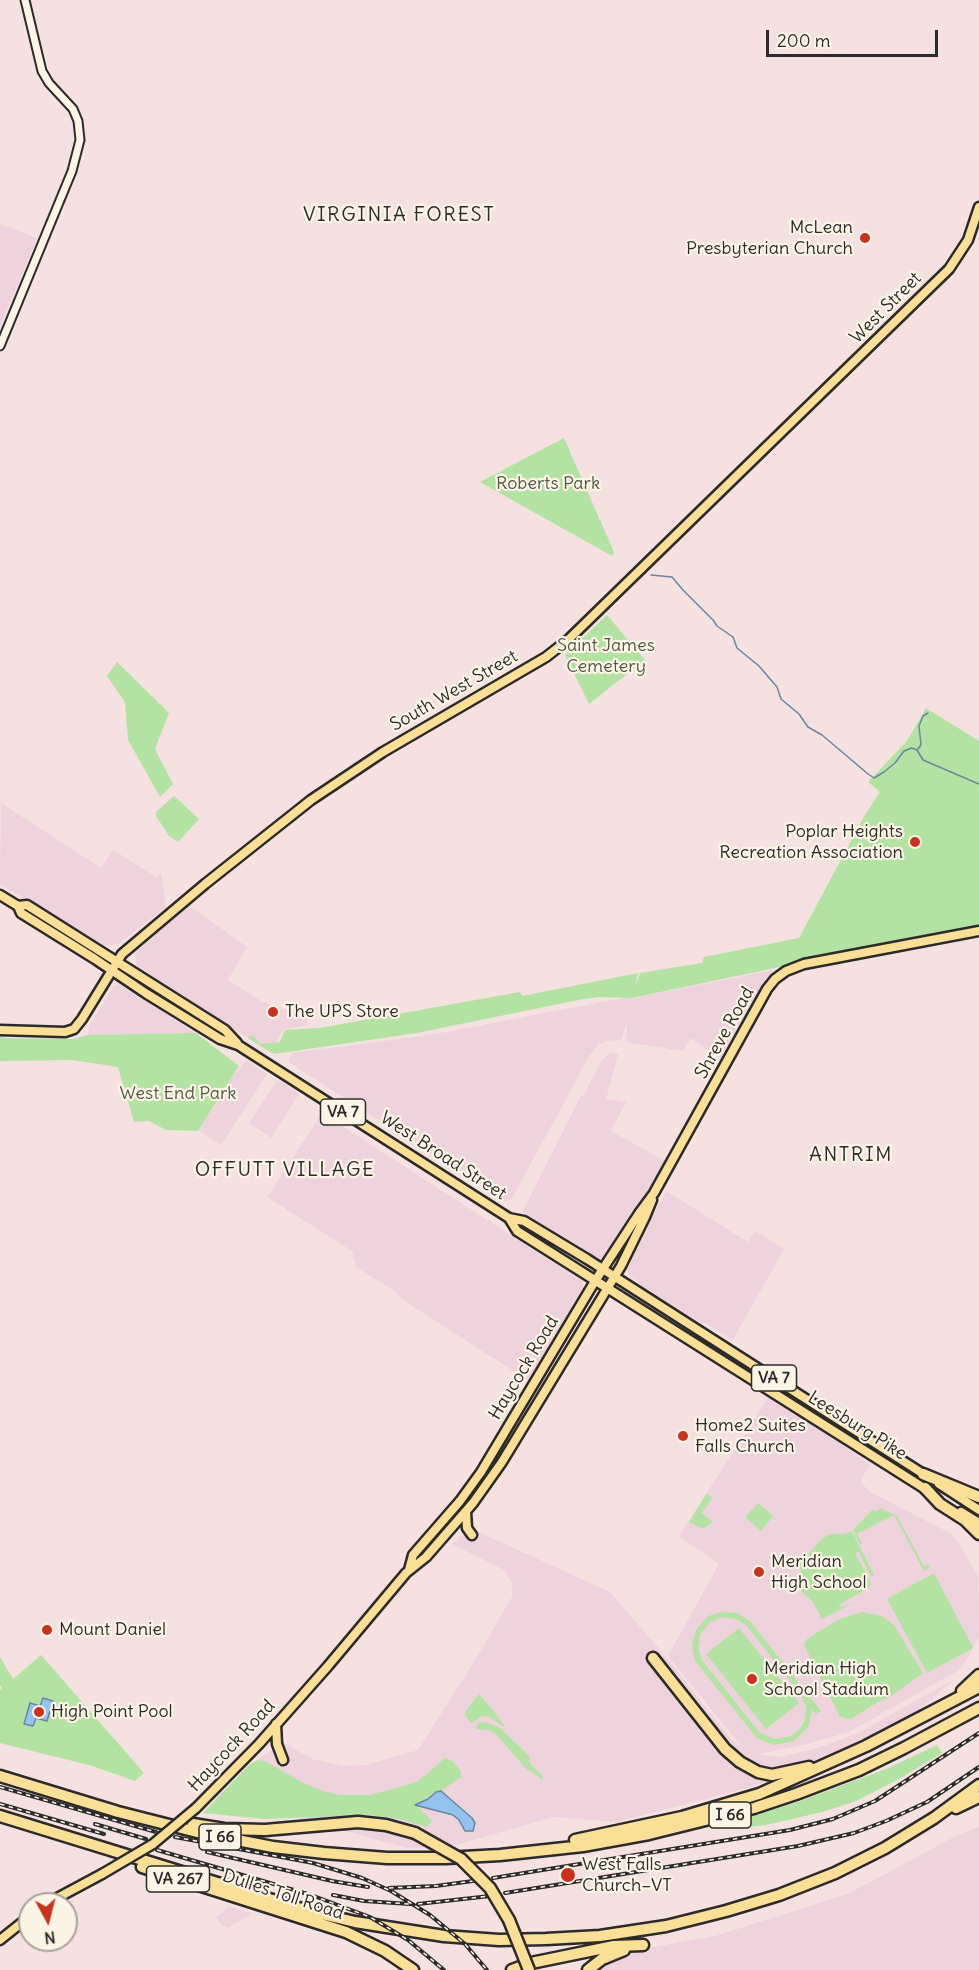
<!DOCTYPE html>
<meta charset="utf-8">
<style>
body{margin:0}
#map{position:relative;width:979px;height:1970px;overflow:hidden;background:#f4e1e0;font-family:Delius,sans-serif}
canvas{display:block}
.north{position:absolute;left:18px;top:1892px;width:60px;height:60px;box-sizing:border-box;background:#fcf5e5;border:2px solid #a8a49b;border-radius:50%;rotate:173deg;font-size:16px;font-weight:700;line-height:24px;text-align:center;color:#2b2b2b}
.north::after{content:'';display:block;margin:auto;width:21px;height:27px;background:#c8321e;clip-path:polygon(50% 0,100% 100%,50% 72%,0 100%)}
.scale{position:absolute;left:766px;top:30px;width:172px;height:27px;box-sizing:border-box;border:3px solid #2b2b2b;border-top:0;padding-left:8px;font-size:18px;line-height:21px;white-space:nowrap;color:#2b2b2b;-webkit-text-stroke:4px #fcf5e5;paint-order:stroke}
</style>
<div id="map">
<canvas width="979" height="1970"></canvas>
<div class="north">N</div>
<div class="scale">200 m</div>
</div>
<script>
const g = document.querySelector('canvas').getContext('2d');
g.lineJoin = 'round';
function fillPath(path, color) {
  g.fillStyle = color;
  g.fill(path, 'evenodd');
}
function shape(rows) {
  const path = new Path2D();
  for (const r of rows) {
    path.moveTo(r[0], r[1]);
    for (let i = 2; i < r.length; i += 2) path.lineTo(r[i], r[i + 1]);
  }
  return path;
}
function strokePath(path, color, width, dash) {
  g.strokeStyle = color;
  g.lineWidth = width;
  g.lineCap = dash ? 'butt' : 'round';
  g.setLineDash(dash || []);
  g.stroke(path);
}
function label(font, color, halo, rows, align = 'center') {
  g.font = font + ' Delius,sans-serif';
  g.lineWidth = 4.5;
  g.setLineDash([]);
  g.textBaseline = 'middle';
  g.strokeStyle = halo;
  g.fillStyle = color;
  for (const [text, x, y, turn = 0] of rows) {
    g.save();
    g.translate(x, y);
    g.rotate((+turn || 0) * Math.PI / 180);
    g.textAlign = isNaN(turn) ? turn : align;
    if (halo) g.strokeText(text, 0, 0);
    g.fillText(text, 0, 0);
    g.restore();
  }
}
fillPath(shape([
 [0,224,37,238,0,327],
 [1,803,101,868,113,850,156,877,161,873,166,907,118,944,104,946,0,884],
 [192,908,247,947,228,980,261,1001,278,1008,296,1012,309,1012,307,1025,283,1030,271,1053,137,966,135,953,184,910],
 [773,970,723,1060,690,1038,683,1051,626,1042,627,1022,621,1040,606,1041,598,1045,590,1055,511,1200,506,1201,288,1062,292,1053,430,1035,634,996,634,998],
 [115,985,120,985,196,1033,88,1035,89,1026],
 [611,1053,618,1054,606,1099,626,1102,611,1131,668,1163,649,1195,637,1211,634,1209,605,1257,600,1260,566,1242,525,1215,523,1211,581,1096,583,1096,602,1060],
 [246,1060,267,1074,221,1145,199,1131,227,1084],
 [280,1081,299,1094,271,1138,249,1123,276,1082],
 [322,1113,583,1282,583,1287,529,1381,403,1300,395,1291,356,1267,352,1251,267,1197],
 [666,1191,748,1242,755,1231,784,1249,734,1338,731,1339,704,1322,703,1324,654,1295,629,1275,626,1267],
 [770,1395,870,1464,861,1480,864,1486,872,1493,950,1533,957,1540,978,1576,979,1637,966,1661,957,1671,849,1732,806,1744,758,1754,781,1757,821,1747,860,1732,953,1680,887,1738,835,1761,740,1790,616,1822,553,1817,456,1845,408,1848,290,1816,234,1812,216,1798,250,1765,283,1742,312,1759,343,1766,366,1765,418,1750,477,1657,512,1597,512,1583,504,1570,452,1544,470,1528,610,1592,667,1658,731,1739,740,1745,668,1656,719,1564,679,1536],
 [979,1827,979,1970,578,1970,612,1962,632,1951,715,1936,848,1894,952,1838],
 [229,1907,246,1911,251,1914,228,1928,222,1926,216,1917]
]), '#eed3dc');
fillPath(shape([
 [564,438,614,552,612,556,480,482],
 [607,615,645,660,589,704,565,655],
 [117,662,169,713,155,749,173,784,160,797,128,740,125,702,107,676],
 [926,708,979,741,979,925,632,998,600,997,583,999,417,1033,274,1054,248,1038,251,1035,255,1037,260,1044,280,1042,285,1030,320,1028,520,992,522,996,638,973,635,987,640,973,702,963,704,957,799,938,865,815,880,792,868,782,907,741],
 [174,796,199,819,178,842,169,836,156,816,156,812],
 [196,1033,239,1066,198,1131,166,1130,149,1121,134,1122,118,1067,72,1060,0,1061,0,1036,6,1038,74,1039,88,1035],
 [707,1493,712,1498,702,1513,713,1522,703,1529,689,1522],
 [758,1503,773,1516,761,1531,745,1517],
 [880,1508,897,1516,924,1566,929,1565,930,1567,924,1571,894,1515,857,1534,862,1543,860,1544,853,1530,872,1510,877,1511],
 [852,1531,874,1575,871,1577,859,1552,855,1553,871,1583,869,1588,838,1605,842,1607,855,1602,822,1619,812,1601,791,1582,802,1570,797,1566,823,1538,830,1534,844,1534],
 [934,1573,973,1648,927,1673,887,1599],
 [721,1612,737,1613,750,1621,821,1711,816,1714,812,1710,809,1726,794,1741,774,1745,763,1741,756,1737,695,1661,692,1645,696,1630,708,1616],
 [722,1617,735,1619,746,1625,801,1695,806,1706,805,1720,799,1730,791,1736,775,1739,760,1733,702,1660,698,1648,700,1635,709,1623],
 [862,1612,882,1616,894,1625,923,1673,887,1699,881,1700,851,1719,840,1717,804,1645,807,1639,839,1619],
 [739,1628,799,1703,766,1729,706,1654],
 [41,1655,144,1773,135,1781,89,1765,0,1743,0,1690,2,1688,0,1685,0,1657,13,1679],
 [479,1694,492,1709,506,1728,489,1717,482,1716,472,1723,470,1722,465,1715,466,1711],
 [485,1722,500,1728,526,1753,530,1758,529,1762,543,1777,542,1780,530,1770,528,1771,495,1733,489,1730,476,1729,478,1723],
 [937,1745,942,1753,899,1779,856,1801,822,1812,766,1825,727,1829,720,1826,803,1800,886,1769],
 [445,1758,452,1761,461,1771,461,1777,441,1791,433,1793,417,1806,432,1821,427,1827,399,1819,368,1815,265,1819,203,1813,250,1764,258,1760,267,1762,307,1785,326,1792,340,1795,370,1795,417,1782]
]), '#b3e3a3');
const water = shape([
 [43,1698,53,1701,47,1721,36,1718,33,1726,24,1724,30,1703,40,1706,43,1698],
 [441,1791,472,1818,475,1823,473,1831,465,1831,459,1820,453,1815,415,1805,428,1799,436,1792,441,1791]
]);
fillPath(water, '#93c4ef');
strokePath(water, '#6987a1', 1.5);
strokePath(shape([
 [651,575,672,577,683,590,713,620,717,626,733,637,737,648,759,666,777,687,781,699,799,714,808,727,822,735,868,774,874,778,884,772,895,763,904,751,912,748,917,750,923,760,979,784],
 [918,749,921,745,919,726,923,716,928,713]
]), '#6987a1', 1.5);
const minor = shape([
 [0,346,72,171,80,140,78,121,73,109,49,83,42,71,25,0]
]);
const major = shape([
 [0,895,18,906,21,913,95,959,147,994,220,1039,238,1045,509,1218,524,1221,587,1259,928,1477],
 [18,906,27,905,225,1030,237,1043],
 [0,1030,65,1032,74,1029,82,1019,122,954,205,884,311,800,383,752,546,657,569,639,949,269,968,240,979,207],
 [509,1218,517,1231,930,1492],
 [939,1484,979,1510],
 [466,1512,467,1528,472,1535],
 [961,1512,979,1523],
 [409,1570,413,1555,460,1501,481,1472,595,1281,640,1212,654,1193,767,989,775,979,786,971,804,964,979,931],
 [276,1724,277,1744,283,1760],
 [196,1808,259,1744,328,1666,406,1573,426,1557,473,1503,502,1462,621,1266,645,1217,652,1200],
 [46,1904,102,1874],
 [0,1940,30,1916]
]);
const highway = shape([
 [923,1474,979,1497],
 [925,1488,940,1504,965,1520,979,1534],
 [653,1658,725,1749,740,1762,758,1772,772,1775,809,1767],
 [962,1691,979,1675],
 [0,1776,118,1812,201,1833,273,1847,324,1853,387,1858,446,1858,500,1855,583,1846,649,1834,754,1808,796,1794,859,1770,904,1748,979,1708],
 [956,1808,979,1797],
 [0,1816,305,1910,355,1922,444,1936,499,1940,546,1939,600,1936,666,1926,726,1911,779,1895,835,1873,885,1848,934,1818,979,1785],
 [193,1824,224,1829,265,1830,358,1822,386,1825,415,1833],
 [575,1840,682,1817,759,1794,866,1746,979,1687],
 [142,1867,346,1932,385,1951,413,1970],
 [512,1970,531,1963,614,1946,643,1945],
 [588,1970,602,1959,624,1950]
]);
strokePath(minor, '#2b2b2b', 11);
strokePath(major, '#2b2b2b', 13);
strokePath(highway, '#2b2b2b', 15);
strokePath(minor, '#fcf5e5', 7);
strokePath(major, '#fadf96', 8);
strokePath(highway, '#fadf96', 10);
const rail = shape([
 [0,1787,156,1832],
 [0,1804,104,1834],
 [95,1824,146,1839],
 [175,1837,313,1863,362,1878,391,1891,430,1915,465,1944,487,1970],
 [157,1850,311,1895,370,1917,408,1940,444,1970],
 [207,1852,332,1881,368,1887],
 [493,1878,790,1830,833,1819,875,1801,979,1733],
 [389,1888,436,1886,480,1880],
 [505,1893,798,1846,854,1833,886,1821,927,1802,979,1767],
 [333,1895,364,1901,410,1904],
 [418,1904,490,1896]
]);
strokePath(rail, '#2b2b2b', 4);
strokePath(rail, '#fcf5e5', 1.5, [4.5]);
const majorBridge = shape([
 [102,1874,153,1844,196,1808]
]);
const highwayBridge = shape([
 [415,1833,461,1859,490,1888,509,1920,529,1970]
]);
strokePath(majorBridge, '#2b2b2b', 13, []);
strokePath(highwayBridge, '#2b2b2b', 15, []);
strokePath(majorBridge, '#fadf96', 8);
strokePath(highwayBridge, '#fadf96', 10);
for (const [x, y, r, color] of [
 [865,238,6,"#c8321e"],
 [915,842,6,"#c8321e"],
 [273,1012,6,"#c8321e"],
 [683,1436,6,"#c8321e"],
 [759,1572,6,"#c8321e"],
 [47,1630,6,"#c8321e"],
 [752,1679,6,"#c8321e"],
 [39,1712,6,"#c8321e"],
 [568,1875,8,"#c8321e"]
]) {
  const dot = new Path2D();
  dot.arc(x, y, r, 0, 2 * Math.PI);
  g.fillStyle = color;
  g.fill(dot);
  strokePath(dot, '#fcf5e5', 2);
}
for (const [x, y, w] of [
 [343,1112,45],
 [774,1378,45],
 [730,1815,42],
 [220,1837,42],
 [178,1879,63]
]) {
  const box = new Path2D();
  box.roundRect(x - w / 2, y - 13, w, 26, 4.5);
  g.fillStyle = '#fcf5e5';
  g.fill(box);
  strokePath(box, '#2b2b2b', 1.5);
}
label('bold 16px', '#2b2b2b', null, [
 ["VA 7",343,1112],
 ["VA 7",774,1378],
 ["I 66",730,1815],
 ["I 66",220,1837],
 ["VA 267",178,1879]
]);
label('18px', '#2b2b2b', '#fcf5e5', [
 ["McLean",853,228,"right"],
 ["Presbyterian Church",853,249,"right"],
 ["Poplar Heights",903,832,"right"],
 ["Recreation Association",903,853,"right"],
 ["The UPS Store",285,1012],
 ["Home2 Suites",695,1426],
 ["Falls Church",695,1447],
 ["Meridian",771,1562],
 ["High School",771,1583],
 ["Mount Daniel",59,1630],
 ["Meridian High",764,1669],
 ["School Stadium",764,1690],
 ["High Point Pool",51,1712],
 ["West Falls",582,1865],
 ["Church–VT",582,1886]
], 'left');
label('18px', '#2b2b2b', '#fcf5e5', [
 ["West Street",886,308,-45],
 ["South West Street",454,691,-30],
 ["Shreve Road",725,1033,-61],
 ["West Broad Street",443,1156,33],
 ["Haycock Road",524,1368,-59],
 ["Leesburg Pike",857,1426,32],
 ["Haycock Road",232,1746,-47],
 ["Dulles Toll Road",283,1895,18]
]);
label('18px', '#4d5949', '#fcf5e5', [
 ["Roberts Park",548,484],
 ["Saint James",606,646],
 ["Cemetery",606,667],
 ["West End Park",178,1094]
]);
g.letterSpacing = '1.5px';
label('20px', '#2b2b2b', '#fcf5e5', [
 ["VIRGINIA FOREST",399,215],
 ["ANTRIM",851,1155],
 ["OFFUTT VILLAGE",285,1170]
]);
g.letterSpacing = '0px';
</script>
